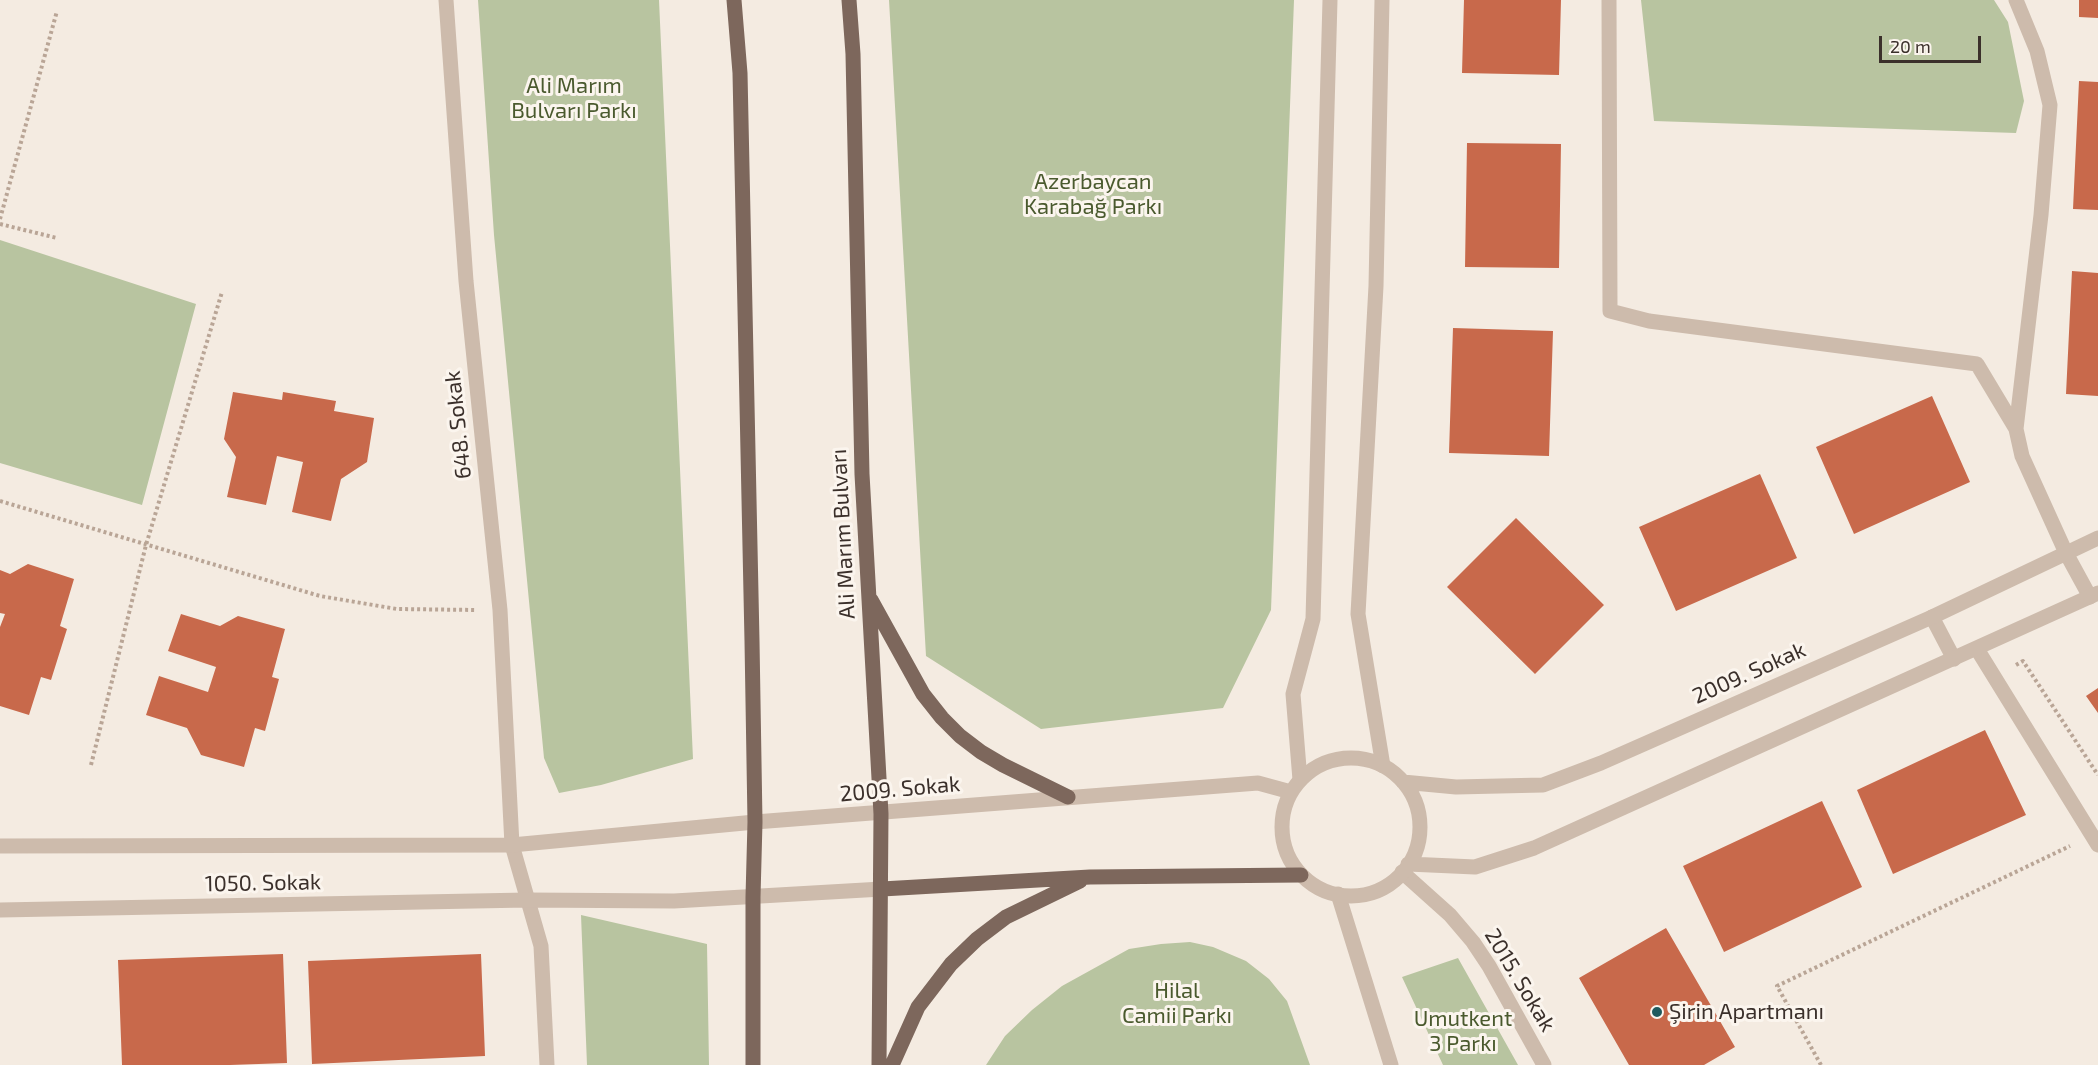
<!DOCTYPE html>
<meta charset="utf-8">
<style>
body{margin:0}
#map{position:relative;width:2098px;height:1065px;overflow:hidden;background:#f4ebe1;font-family:"Exo 2",sans-serif}
canvas{display:block}
.scale{position:absolute;left:1879px;top:36px;width:102px;height:27px;box-sizing:border-box;border:3px solid #3b302b;border-top:0;padding-left:8px;font-size:18px;line-height:21px;white-space:nowrap;color:#3b302b;-webkit-text-stroke:4px #fbf5ee;paint-order:stroke}
</style>
<div id="map">
<canvas width="2098" height="1065"></canvas>
<div class="scale">20 m</div>
</div>
<script>
const g = document.querySelector('canvas').getContext('2d');
g.lineJoin = 'round';
function fillPath(path, color) {
  g.fillStyle = color;
  g.fill(path, 'evenodd');
}
function shape(rows) {
  const path = new Path2D();
  for (const r of rows) {
    if (r.length === 3) {
      path.moveTo(r[0] + r[2], r[1]);
      path.arc(r[0], r[1], r[2], 0, 2 * Math.PI);
      continue;
    }
    path.moveTo(r[0], r[1]);
    for (let i = 2; i < r.length; i += 2) path.lineTo(r[i], r[i + 1]);
  }
  return path;
}
function strokePath(path, color, width, dash) {
  g.strokeStyle = color;
  g.lineWidth = width;
  g.lineCap = dash ? 'butt' : 'round';
  g.setLineDash(dash || []);
  g.stroke(path);
}
function label(font, color, halo, rows, align = 'center') {
  g.font = font + ' "Exo 2",sans-serif';
  g.lineWidth = 6;
  g.setLineDash([]);
  g.textBaseline = 'middle';
  g.strokeStyle = halo;
  g.fillStyle = color;
  for (const [text, x, y, turn = 0] of rows) {
    g.save();
    g.translate(x, y);
    g.rotate((+turn || 0) * Math.PI / 180);
    g.textAlign = isNaN(turn) ? turn : align;
    if (halo) g.strokeText(text, 0, 0);
    g.fillText(text, 0, 0);
    g.restore();
  }
}
fillPath(shape([
 [478,0,659,0,693,759,601,785,559,793,544,758,494,235],
 [889,0,1294,0,1271,610,1223,708,1041,729,926,656],
 [1641,0,1994,0,2008,22,2024,101,2016,133,1654,121],
 [0,240,196,304,142,505,0,463],
 [581,915,707,944,709,1065,587,1065],
 [1190,942,1213,947,1246,961,1269,979,1287,1001,1310,1065,986,1065,1005,1036,1032,1010,1062,986,1129,949,1161,944],
 [1458,958,1518,1065,1443,1065,1402,977]
]), '#b8c4a0');
fillPath(shape([
 [1464,0,1561,0,1559,75,1462,73],
 [2079,0,2098,0,2098,18,2079,17],
 [2079,81,2098,82,2098,210,2073,209],
 [1467,143,1561,144,1559,268,1465,267],
 [2072,271,2098,273,2098,396,2066,394],
 [1453,328,1553,331,1549,456,1449,453],
 [233,392,282,400,283,392,336,401,334,411,374,418,367,462,341,479,331,521,292,512,303,462,277,456,266,505,227,497,236,457,224,439],
 [1932,396,1970,482,1854,534,1816,447],
 [1760,474,1797,558,1676,611,1639,527],
 [1516,518,1604,605,1535,674,1447,587],
 [28,564,74,579,60,626,67,629,51,680,41,677,29,715,0,706,0,627,5,614,0,613,0,570,10,574],
 [181,614,220,626,238,616,285,629,272,677,279,679,265,731,255,728,244,767,201,755,187,728,146,715,159,676,208,692,216,667,168,651],
 [2098,688,2098,713,2086,696],
 [1985,730,2026,815,1893,874,1857,790],
 [1822,801,1862,887,1724,952,1683,866],
 [1666,928,1735,1047,1704,1065,1629,1065,1579,978],
 [283,954,287,1063,230,1065,122,1065,118,960],
 [481,954,485,1056,312,1064,308,961]
]), '#c8694b');
strokePath(shape([
 [0,219,57,11],
 [0,224,57,238],
 [0,501,320,596,397,609,476,610],
 [2016,665,2023,661,2098,775],
 [91,765,146,545,222,292],
 [1821,1065,1777,986,2070,846]
]), '#b9a596', 4, [3, 3]);
strokePath(shape([
 [1977,649,2098,845]
]), '#cdbbac', 15);
strokePath(shape([
 [1382,0,1376,286,1358,614,1383,766],
 [1609,0,1610,311,1649,321,1977,364,2016,429],
 [2016,0,2037,51,2050,105,2041,215,2016,429,2022,456,2066,553,2090,597],
 [1932,617,1954,659],
 [1300,780,1293,694,1313,619,1330,0],
 [512,845,541,946,547,1065],
 [1402,872,1450,915,1473,942,1489,966,1544,1065],
 [1338,894,1391,1065]
]), '#cdbbac', 15);
strokePath(shape([
 [446,0,466,281,500,610,512,845],
 [1351,827,69],
 [1403,782,1456,787,1543,785,1601,763,1932,617,2098,538],
 [0,846,512,845,755,822,1258,783,1291,792],
 [1408,864,1475,867,1534,848,2098,593],
 [0,910,527,900,674,901,882,889]
]), '#cdbbac', 15);
strokePath(shape([
 [734,0,740,73,752,641,755,822,753,897,753,1065],
 [849,0,853,54,862,474,881,814,879,1065],
 [871,600,923,694,942,718,960,736,981,752,1003,765,1068,797],
 [882,889,1090,877,1301,875],
 [892,1065,918,1007,951,964,977,939,1006,917,1080,881]
]), '#7d675c', 15);
for (const [x, y, r, color] of [
 [1657,1012,6,"#1f5a5e"]
]) {
  const dot = new Path2D();
  dot.arc(x, y, r, 0, 2 * Math.PI);
  g.fillStyle = color;
  g.fill(dot);
  strokePath(dot, '#fbf5ee', 2);
}
label('22px', '#4a5a2e', '#fbf5ee', [
 ["Ali Marım",574,86],
 ["Bulvarı Parkı",574,111],
 ["Azerbaycan",1093,182],
 ["Karabağ Parkı",1093,207],
 ["Hilal",1177,991],
 ["Camii Parkı",1177,1016],
 ["Umutkent",1463,1019],
 ["3 Parkı",1463,1044]
]);
label('22px', '#3b302b', '#fbf5ee', [
 ["648. Sokak",458,425,-96],
 ["Ali Marım Bulvarı",843,534,-93],
 ["2009. Sokak",1749,673,-24],
 ["2009. Sokak",900,789,-5],
 ["1050. Sokak",263,883,-1],
 ["2015. Sokak",1520,980,59]
]);
label('22px', '#3b302b', '#fbf5ee', [
 ["Şirin Apartmanı",1669,1012]
], 'left');
</script>
